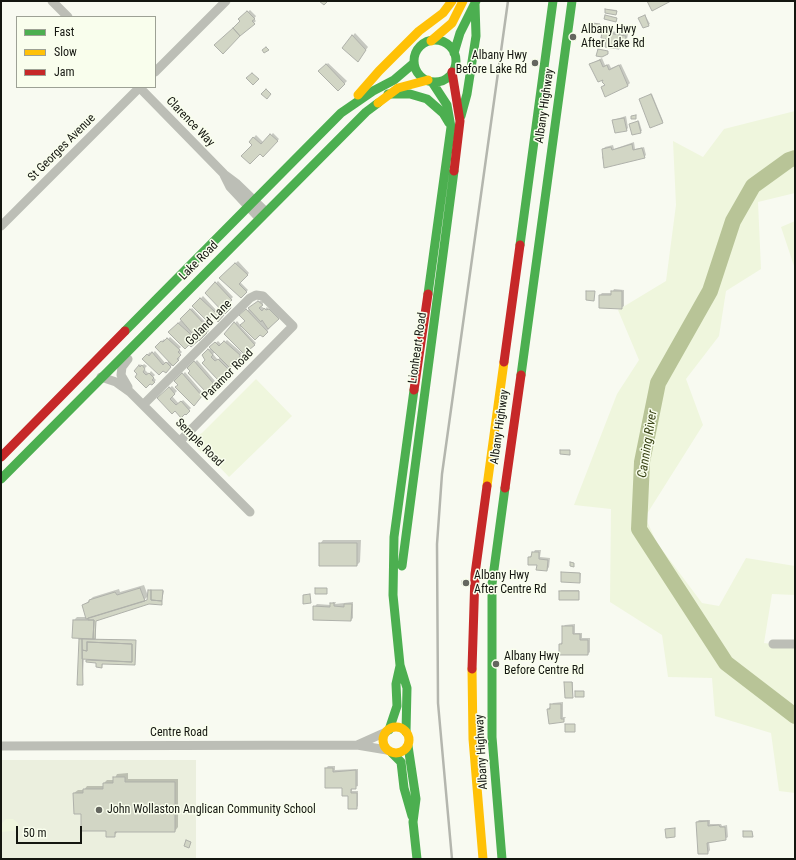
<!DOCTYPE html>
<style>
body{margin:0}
#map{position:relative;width:796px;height:860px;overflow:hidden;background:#f8faf1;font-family:"Roboto Condensed",sans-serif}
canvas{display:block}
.frame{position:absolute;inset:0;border:2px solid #141610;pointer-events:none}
.legend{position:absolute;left:16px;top:16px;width:140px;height:72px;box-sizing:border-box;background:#f9feed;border:1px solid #9da195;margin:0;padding:5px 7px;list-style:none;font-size:12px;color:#141610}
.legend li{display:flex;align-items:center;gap:8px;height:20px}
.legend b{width:20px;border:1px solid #9da195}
.scale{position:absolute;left:16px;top:826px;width:66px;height:18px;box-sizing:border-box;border:2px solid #141610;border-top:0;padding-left:5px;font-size:12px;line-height:14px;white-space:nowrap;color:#141610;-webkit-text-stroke:3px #f9feed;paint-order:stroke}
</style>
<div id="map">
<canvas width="796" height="860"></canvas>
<div class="frame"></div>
<ul class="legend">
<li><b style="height:5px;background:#4caf50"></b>Fast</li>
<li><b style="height:5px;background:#ffc107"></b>Slow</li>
<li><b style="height:5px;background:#c62828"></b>Jam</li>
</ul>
<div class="scale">50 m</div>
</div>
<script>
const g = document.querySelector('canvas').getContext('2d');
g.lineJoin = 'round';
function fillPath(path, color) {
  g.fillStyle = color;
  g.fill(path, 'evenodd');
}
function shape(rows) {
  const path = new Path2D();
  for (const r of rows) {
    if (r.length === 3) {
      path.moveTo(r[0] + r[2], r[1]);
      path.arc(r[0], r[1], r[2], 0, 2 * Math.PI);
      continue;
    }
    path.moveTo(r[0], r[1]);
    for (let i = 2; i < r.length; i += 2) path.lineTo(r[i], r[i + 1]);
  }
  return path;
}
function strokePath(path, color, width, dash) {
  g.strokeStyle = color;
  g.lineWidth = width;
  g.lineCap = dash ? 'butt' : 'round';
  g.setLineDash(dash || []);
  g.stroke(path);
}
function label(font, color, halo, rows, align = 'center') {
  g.font = font + ' "Roboto Condensed",sans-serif';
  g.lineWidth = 3;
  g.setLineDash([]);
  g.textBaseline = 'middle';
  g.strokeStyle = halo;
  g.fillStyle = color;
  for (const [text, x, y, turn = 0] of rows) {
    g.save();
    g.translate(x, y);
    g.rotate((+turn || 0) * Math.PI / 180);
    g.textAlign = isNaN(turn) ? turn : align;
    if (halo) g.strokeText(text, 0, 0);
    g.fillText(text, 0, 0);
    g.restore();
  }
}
fillPath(shape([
 [1,760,196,760,196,859,1,859]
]), '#ebefde');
fillPath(shape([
 [795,111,795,193,758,202,761,269,726,291,719,336,686,379,703,425,645,517,657,543,702,603,719,606,746,558,795,566,795,595,772,594,764,643,795,647,795,793,779,791,771,733,715,716,712,678,668,677,662,635,610,602,611,509,574,505,617,394,639,360,618,310,666,281,676,205,673,141,703,157,724,129],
 [795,221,795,269,781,227],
 [256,379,292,416,229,477,206,453,202,453,197,448,194,440,195,437,202,433],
 [6,819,13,819,17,822,20,828,18,830,2,832,1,824]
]), '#eff6dd');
fillPath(shape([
 [606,9,617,10,617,13,616,14],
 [250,10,256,16,254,19,256,21,242,34,240,19],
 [645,15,650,24,644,27,640,18],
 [606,30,628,34,627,39,625,41,622,41,619,48,603,32],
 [355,33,368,47,360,58,343,48],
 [602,58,605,65,609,64,611,68,621,64,630,83,628,85,602,87,605,84,606,78,590,64],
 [328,63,347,81,338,90,320,72],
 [652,94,663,121,662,122,640,99],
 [626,116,628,128,626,130,613,120],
 [639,121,642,131,633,134,630,124],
 [273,133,279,139,263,156,250,142,256,135,264,143],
 [634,142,635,149,644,147,646,155,644,157,605,166,602,157,604,155,603,150,605,147,613,145,614,149],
 [238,261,249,273,240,282,248,290,241,297,220,278],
 [218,281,233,297,230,300,232,305,218,320,212,314,194,306,203,296,217,311,221,307,206,293],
 [614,289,624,290,624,306,621,308,600,295,602,293,612,293],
 [261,300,264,302,261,306,265,309,267,307,269,309,272,308,280,316,263,336,243,326,241,327,256,343,254,345,225,334,237,321,241,326,246,321,241,315],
 [192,308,208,325,206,327,209,331,191,346,170,332],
 [170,337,181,347,179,349,182,352,178,356,180,358,166,371,143,359,150,352,152,354,155,351,166,364,169,360,156,347,164,339,166,341],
 [227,340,242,353,230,367,231,369,229,371,206,360,203,355,218,341,222,345],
 [215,352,220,357,218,360,213,354],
 [197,360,215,381,206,390,189,368],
 [141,364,142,366,144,364,147,366,144,369,149,374,151,371,155,375,153,377,156,380,152,384,135,371],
 [185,372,203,393,196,402,176,381],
 [172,386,177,391,172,396,179,404,183,400,191,408,189,410,175,410,158,398],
 [323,540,361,540,360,562,357,565,320,544],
 [535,550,541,550,540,557,550,558,549,567,547,570,529,557,532,555],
 [562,572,581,573,580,582],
 [462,580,463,584,461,585,461,581],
 [144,585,148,596,142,602,148,600,149,590,153,590,164,591,161,604,149,603,96,619,96,639,136,640,135,664,103,663,102,667,97,662,87,660,89,658,84,658,82,684,80,639,82,638,74,620,77,617,86,617,83,606,93,597,119,589,120,592],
 [561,590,579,590,579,599,560,591],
 [333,602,336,602,335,604,353,602,353,618,351,620,314,607,317,604,331,605],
 [575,624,575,633,582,633,582,638,590,638,590,652,588,654,560,644,562,642,563,627,565,625],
 [566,682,573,682,573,697],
 [563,702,563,717,566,717,563,721,548,709,553,703],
 [328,766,335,766,335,770,358,769,358,786,352,788,352,791,358,791,358,806,356,808,349,795,326,768],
 [128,773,128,779,178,779,178,827,175,831,118,831,114,836,82,813,74,793,78,790,84,790,87,786,104,786,104,783,107,780,114,780,117,774],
 [699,820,710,820,710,824,721,824,722,826,727,825,728,837,725,839,709,842,710,850,708,853,697,822]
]), '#0003');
strokePath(shape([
 [795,158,789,160,753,186,733,221,710,291,658,383,642,462,639,529,726,663,795,716]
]), '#b8c497', 16);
const building = shape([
 [319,1,328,1,324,5,319,1],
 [647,1,671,1,652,11,647,1],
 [605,9,617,11,616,15,605,13,605,9],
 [247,11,255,19,252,21,255,24,240,36,233,28,240,21,238,19,247,11],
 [605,15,617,18,616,22,604,19,605,15],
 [645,15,649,26,643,28,638,18,645,15],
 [592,23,600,24,599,31,591,30,592,23],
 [233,28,240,36,223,54,214,45,233,28],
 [602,32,626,36,625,42,620,42,619,49,605,47,606,39,601,38,602,32],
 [352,35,366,50,358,62,342,48,352,35],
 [266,47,269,50,264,53,262,50,266,47],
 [598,49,608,51,608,54,602,57,596,56,598,49],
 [600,60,603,67,607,65,609,70,619,65,628,86,605,97,601,87,605,85,602,82,603,80,598,82,589,64,600,60],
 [326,64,345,84,338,91,318,71,326,64],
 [252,73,259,79,253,85,246,78,252,73],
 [266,89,271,94,267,99,261,94,266,89],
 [651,94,663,123,650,128,639,99,651,94],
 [636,115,636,119,631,119,631,116,636,115],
 [624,118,627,131,615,133,612,120,624,118],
 [638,121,641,133,632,135,629,124,638,121],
 [270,134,278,141,263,157,260,154,250,164,241,156,252,145,249,142,253,137,261,144,270,134],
 [632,144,633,150,642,148,645,158,604,168,602,149,611,147,612,150,632,144],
 [235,263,248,275,239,284,247,292,241,298,219,278,235,263],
 [215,282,232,300,229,303,231,308,225,314,205,293,215,282],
 [586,291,595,291,594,301,586,300,586,291],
 [611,291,622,291,622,309,599,308,599,295,611,295,611,291],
 [200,298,215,312,218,308,224,315,218,322,212,316,207,321,192,306,200,298],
 [258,301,263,305,259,308,262,311,264,308,266,310,269,309,279,319,268,329,262,320,261,322,248,308,258,301],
 [190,309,207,327,204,330,207,333,199,341,180,319,190,309],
 [246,309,268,332,263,337,260,335,255,340,240,325,245,321,239,315,246,309],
 [234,322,255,345,244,354,224,334,234,322],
 [178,323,198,341,191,347,189,345,185,349,168,332,178,323],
 [167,338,180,350,178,352,181,355,177,359,179,360,173,366,155,347,161,341,163,342,167,338],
 [224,341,240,355,240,357,233,362,234,363,230,368,209,347,215,342,219,346,224,341],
 [208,349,213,355,211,357,215,361,218,359,230,371,218,380,202,363,205,360,202,355,208,349],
 [152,352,163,365,166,362,171,367,166,373,163,371,159,375,142,359,147,354,149,356,152,352],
 [194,361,214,384,206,392,188,373,190,371,187,368,194,361],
 [139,365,140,367,142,365,145,369,143,372,146,375,149,373,154,378,152,380,155,382,152,385,150,384,146,388,135,377,137,374,134,371,139,365],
 [182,373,202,396,194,406,175,387,178,385,174,381,182,373],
 [169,387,175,394,170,399,176,405,181,401,190,411,186,415,185,414,181,418,175,411,172,414,157,398,169,387],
 [560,450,570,450,570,455,560,454,560,450],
 [319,543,357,543,357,566,319,566,319,543],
 [532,552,539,552,539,559,548,560,547,571,536,570,537,565,528,565,528,557,531,557,532,552],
 [570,562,574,563,574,567,570,566,570,562],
 [561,572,580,573,580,583,561,582,561,572],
 [140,588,145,601,86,619,82,605,89,602,89,600,115,592,117,595,140,588],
 [315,588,327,588,327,594,315,594,315,588],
 [148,590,151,590,151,600,162,601,162,605,149,604,96,621,95,639,93,639,94,620,88,620,88,618,147,600,148,590],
 [151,590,163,590,162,601,151,600,151,590],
 [559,591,579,591,579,600,559,600,559,591],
 [310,594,311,603,303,604,303,595,310,594],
 [330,603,334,603,334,606,344,607,344,604,352,604,351,621,313,620,313,606,330,607,330,603],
 [73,620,94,620,93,639,72,638,73,620],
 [562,626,573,626,573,634,580,634,580,640,588,640,588,655,559,655,559,644,562,644,562,626],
 [79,639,82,639,83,685,77,685,79,639],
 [82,639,136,640,135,665,102,664,102,668,96,667,96,663,86,662,86,660,132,662,132,644,87,642,87,651,82,650,82,639],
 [87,642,132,644,132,662,82,659,82,650,87,651,87,642],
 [564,682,572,682,573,698,565,698,564,682],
 [575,691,584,691,584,697,575,697,575,691],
 [550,704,561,704,561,719,564,719,564,722,549,724,547,709,550,709,550,704],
 [565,724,575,724,575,732,565,732,565,724],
 [325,768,333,768,333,772,356,770,356,789,351,789,351,793,357,793,357,809,348,809,348,796,342,796,342,788,325,788,325,768],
 [113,777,125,777,125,782,175,782,175,832,115,832,115,837,106,837,106,831,81,831,81,814,74,814,73,793,83,793,83,789,103,789,103,783,113,783,113,777],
 [708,821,708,826,719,825,720,827,725,827,726,840,707,843,708,854,698,854,696,822,708,821],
 [675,828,675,837,666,838,665,829,675,828],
 [743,831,752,831,753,837,743,837,743,831],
 [186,840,191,842,189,848,184,846,186,840]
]);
fillPath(building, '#d2d6c5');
strokePath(building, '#afb1aa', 1);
strokePath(shape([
 [52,1,68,17],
 [155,72,226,1],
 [139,87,224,174,236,183,266,212],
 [224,175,230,187,259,218],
 [1,226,140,87],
 [101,377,116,382,130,392,250,512],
 [128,387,121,375,122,367,128,359],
 [143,405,250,298,256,295,263,296,293,326,180,441],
 [773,644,795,644],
 [357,745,386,732],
 [1,746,357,745,387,750]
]), '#bcbeb6', 9);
strokePath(shape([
 [435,61,21],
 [454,53,460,33,476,1],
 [388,94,410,94,427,99,443,113,449,123],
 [461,116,467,94,476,36,475,4],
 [520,245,553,1],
 [428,294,451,127,447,105,432,82],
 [125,331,341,113,373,91,394,80,414,63],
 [521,375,572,1],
 [1,479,366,112,378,103],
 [402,566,454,171],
 [389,730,397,706,396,684,400,666],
 [406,732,407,688,400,665,393,595,394,537,414,390],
 [408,746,416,799,413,822,417,859],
 [392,753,401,762,404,788,412,816],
 [502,859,492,737,492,584,505,488]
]), '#4caf50', 9);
strokePath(shape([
 [431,41,452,23,463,1],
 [358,95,379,71,419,31,443,13,452,1],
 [378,103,398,88,428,80],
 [487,486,504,362],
 [472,669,473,739,483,859],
 [396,740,13]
]), '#ffc107', 9);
strokePath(shape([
 [452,72,460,121,454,171],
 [504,362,520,245],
 [414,390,428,294],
 [1,457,125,331],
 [505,488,521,375],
 [472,669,475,574,487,486]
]), '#c62828', 9);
strokePath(shape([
 [452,859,438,703,437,544,442,474,508,1]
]), '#b4b6ae', 2.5);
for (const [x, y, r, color] of [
 [573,37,4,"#64665f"],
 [535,63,4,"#64665f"],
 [466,583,4,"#64665f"],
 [496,664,4,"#64665f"],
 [99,810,4,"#64665f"]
]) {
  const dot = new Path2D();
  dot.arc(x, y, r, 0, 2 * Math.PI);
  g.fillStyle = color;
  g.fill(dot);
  strokePath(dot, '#f9feed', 1.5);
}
label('12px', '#141610', '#f9feed', [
 ["Albany Hwy",581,30],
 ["After Lake Rd",581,44],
 ["Albany Hwy",527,56,"right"],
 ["Before Lake Rd",527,70,"right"],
 ["Albany Hwy",474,576],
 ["After Centre Rd",474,590],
 ["Albany Hwy",504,657],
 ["Before Centre Rd",504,671],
 ["John Wollaston Anglican Community School",107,810]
], 'left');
label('12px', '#141610', '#f9feed', [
 ["Albany Highway",545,106,-82],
 ["Clarence Way",190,122,46],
 ["St Georges Avenue",62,148,-45],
 ["Lake Road",199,261,-45],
 ["Goland Lane",209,323,-45],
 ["Lionheart Road",418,348,-82],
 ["Paramor Road",228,375,-45],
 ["Albany Highway",500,427,-82],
 ["Semple Road",199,443,45],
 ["Centre Road",179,733],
 ["Albany Highway",482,752,-93]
]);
label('italic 13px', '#374113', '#f9feed', [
 ["Canning River",648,444,-81]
]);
</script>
